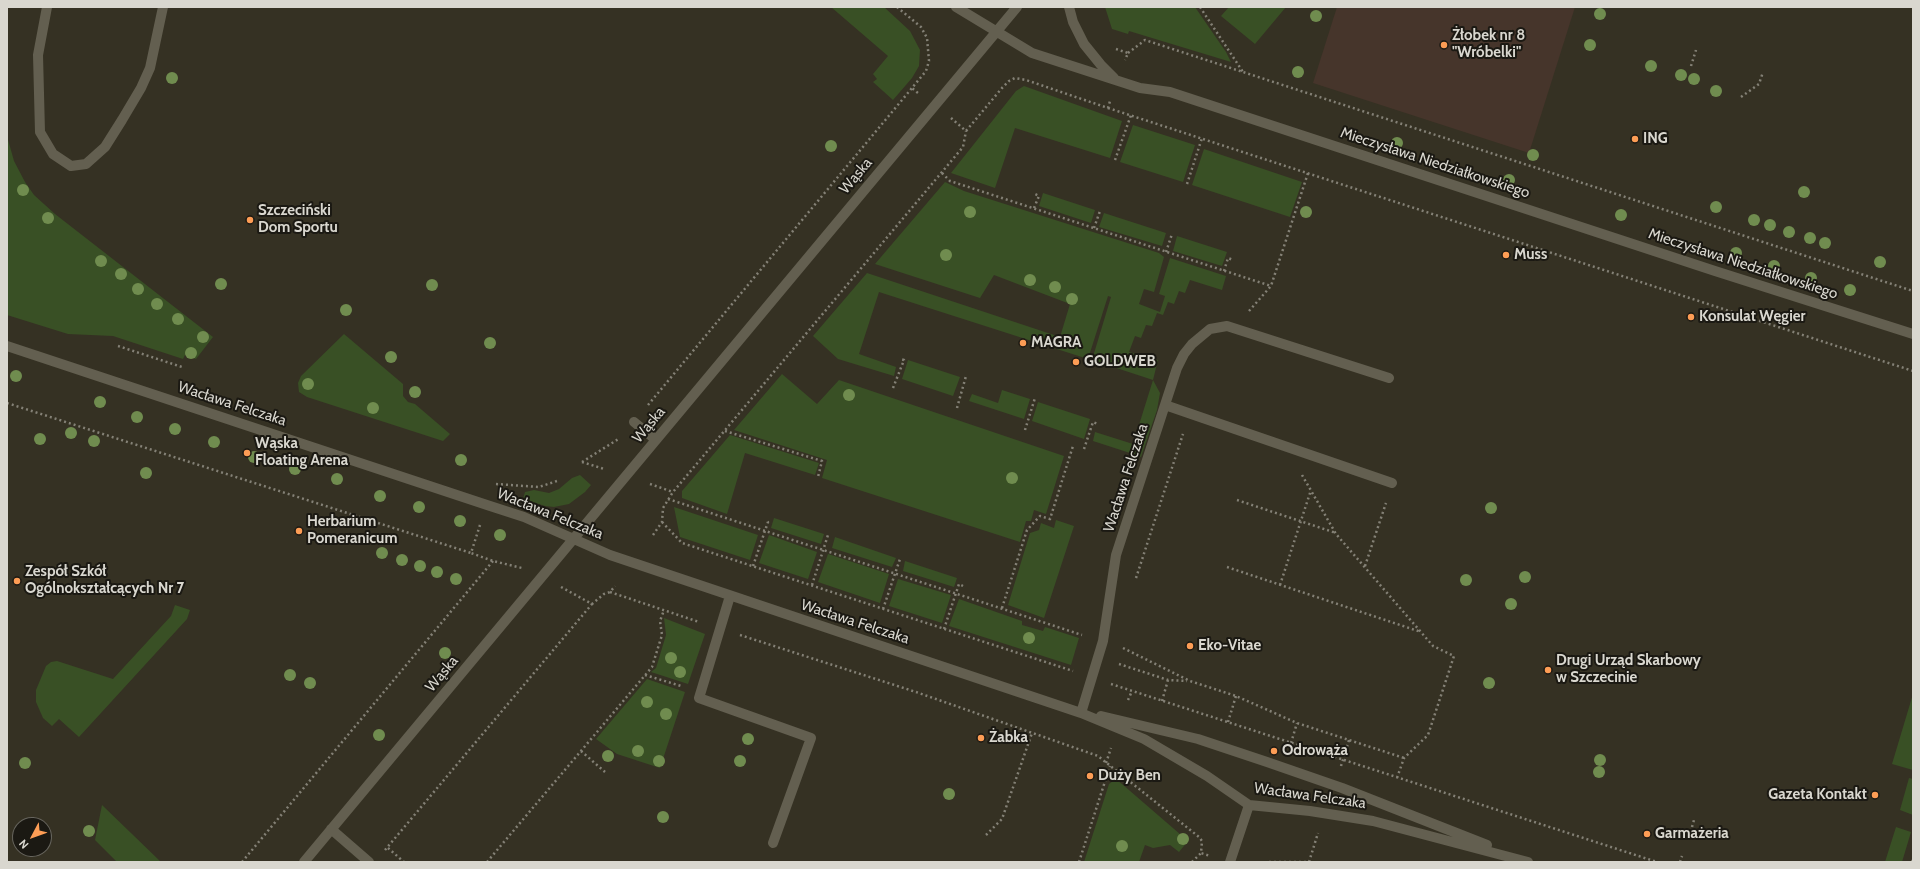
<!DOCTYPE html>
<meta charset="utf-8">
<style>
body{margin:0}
#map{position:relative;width:1920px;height:869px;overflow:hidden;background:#353123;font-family:Cabin,sans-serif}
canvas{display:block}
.frame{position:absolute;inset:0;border:8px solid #d9d7cf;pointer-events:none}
.north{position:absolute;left:12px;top:817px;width:40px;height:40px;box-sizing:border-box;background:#1b1913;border:1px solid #67655e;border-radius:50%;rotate:229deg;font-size:11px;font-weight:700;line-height:16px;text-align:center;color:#d9d7cf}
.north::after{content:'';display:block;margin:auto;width:14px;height:18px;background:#fd9d55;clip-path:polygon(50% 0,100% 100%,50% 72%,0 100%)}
</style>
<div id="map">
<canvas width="1920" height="869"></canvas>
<div class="frame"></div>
<div class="north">N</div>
</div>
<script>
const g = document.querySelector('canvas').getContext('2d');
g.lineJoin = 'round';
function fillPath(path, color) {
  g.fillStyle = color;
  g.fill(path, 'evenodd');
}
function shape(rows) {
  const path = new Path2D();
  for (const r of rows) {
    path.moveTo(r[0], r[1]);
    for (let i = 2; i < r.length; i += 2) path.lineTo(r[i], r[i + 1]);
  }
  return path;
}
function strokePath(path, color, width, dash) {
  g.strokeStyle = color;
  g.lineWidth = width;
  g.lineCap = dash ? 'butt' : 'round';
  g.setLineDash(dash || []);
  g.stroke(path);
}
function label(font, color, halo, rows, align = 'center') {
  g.font = font + ' Cabin,sans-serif';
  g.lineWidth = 4;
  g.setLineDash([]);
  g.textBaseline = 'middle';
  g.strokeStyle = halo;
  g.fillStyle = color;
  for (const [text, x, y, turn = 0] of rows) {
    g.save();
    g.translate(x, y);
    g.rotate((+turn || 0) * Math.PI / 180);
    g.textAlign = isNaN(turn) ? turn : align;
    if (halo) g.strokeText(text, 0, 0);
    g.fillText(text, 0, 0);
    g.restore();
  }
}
fillPath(shape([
 [1337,7,1575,7,1529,153,1313,83]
]), '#46352b');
fillPath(shape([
 [831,7,884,7,910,31,920,50,919,66,912,78,893,100,873,82,877,79,873,74,888,56],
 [1105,7,1195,7,1226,52,1231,62,1129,31,1128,34,1112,29],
 [1229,7,1286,7,1255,44,1221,16],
 [1024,86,1122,121,1110,158,1015,128,995,188,951,173,1016,91],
 [1133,125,1195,145,1183,182,1120,162],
 [7,136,14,161,25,182,34,195,55,214,213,337,196,359,185,355,183,359,113,336,68,334,7,315],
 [1204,149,1302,182,1290,217,1192,185],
 [945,182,964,191,1159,253,1164,257,1154,292,1144,289,1139,304,1160,312,1165,296,1159,294,1170,258,1226,276,1222,290,1190,280,1185,293,1179,291,1174,304,1168,302,1163,315,1157,313,1152,326,1146,325,1141,338,1135,336,1129,352,1158,360,1153,380,1160,393,1157,410,1141,457,1133,454,1136,443,1134,441,1153,380,1092,360,1111,297,1108,296,1088,359,879,292,859,354,896,367,894,376,838,359,813,336,867,273,1060,337,1070,304,994,275,980,298,875,264],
 [1043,193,1095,210,1091,223,1039,206],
 [1104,213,1166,233,1162,246,1099,227],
 [1177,236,1227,252,1222,266,1173,251],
 [344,334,403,384,403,396,408,402,415,404,450,434,443,441,307,397,299,392,298,383,301,376],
 [908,360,960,377,953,396,902,379],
 [782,374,817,404,839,380,1064,456,1046,514,1034,510,1031,521,1026,521,1020,542,822,478,827,460,734,430],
 [1002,390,1030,399,1024,419,969,401,972,394,998,403],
 [1038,402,1090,419,1084,439,1032,421],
 [1095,432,1133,444,1130,453,1093,441],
 [730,435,819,463,815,475,745,453,727,514,682,498,682,491],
 [580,475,591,485,585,492,569,504,554,507,545,506,523,499,525,492,534,490,549,493,559,489,572,478],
 [674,507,758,535,750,560,680,537],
 [774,518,824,534,821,544,771,528],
 [1056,520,1074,526,1044,618,1008,605,1030,533,1039,530,1041,523,1054,528],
 [769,535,817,552,808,579,759,563],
 [835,537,896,558,892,567,832,548],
 [828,554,889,574,880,603,818,582],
 [905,561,957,578,954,587,903,571],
 [898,579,951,595,942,623,889,606],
 [959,599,1022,621,1022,625,1043,631,1045,627,1079,638,1071,665,949,626],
 [175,605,190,610,187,619,79,737,59,719,52,726,43,718,36,702,36,690,46,666,51,662,57,661,113,679,171,616],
 [664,618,705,634,688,684,651,672,656,668,666,635],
 [647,679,685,692,660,768,617,754,596,739],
 [1913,694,1913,770,1892,764],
 [1909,778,1913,779,1913,815,1900,810],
 [1113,781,1118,781,1122,784,1188,841,1179,852,1170,845,1153,848,1145,845,1139,862,1084,862,1109,784],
 [102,805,161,862,117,862,95,840],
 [1896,827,1911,832,1902,862,1885,862]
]), '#395025');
strokePath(shape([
 [897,7,921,27,927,38,929,61,926,71,912,88,918,93],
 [1200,7,1243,72],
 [1116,49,1128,53,1125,60],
 [1128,53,1145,40,1913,291],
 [1691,66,1696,50],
 [1741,97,1759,84,1763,72],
 [1108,108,1913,371],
 [951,118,966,131,1002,88,1009,81,1015,78,1026,80,1108,108,1110,101],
 [1115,160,1131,115],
 [942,173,950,181,1271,286],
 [1187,184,1202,138],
 [1034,208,1039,196,1035,194],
 [1094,228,1100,211],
 [1166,252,1172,234],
 [1224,271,1228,258,1233,260],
 [1249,311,1271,286,1308,173],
 [118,346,182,367],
 [893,388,904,360,900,359],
 [7,403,471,553],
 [648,405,912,88],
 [957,408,966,376],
 [1025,430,1035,398],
 [725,431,822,461,818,477],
 [1084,449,1093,422,1098,424],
 [582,462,620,438],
 [582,462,604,469],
 [1302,475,1336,534,1433,646,1454,656,1428,735,1404,758,1397,778],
 [496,484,539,487,557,481],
 [650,484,673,492],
 [668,499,1082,635],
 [1237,500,1336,533],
 [662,522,682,543,1073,671],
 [480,525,471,553,493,561,522,568],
 [653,535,662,522,663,508,673,492,963,147,966,131],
 [753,566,768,522,766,521],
 [1365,566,1386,503],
 [1227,567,1421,632],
 [1136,578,1183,434],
 [812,585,828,535],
 [1280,585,1311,490],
 [561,587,592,604,604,594,610,592,615,586],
 [610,592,699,622],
 [1002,608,1027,530,1040,516,1050,519,1073,446],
 [883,609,900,559],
 [944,629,959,584,963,586],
 [740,635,916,692,1098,756,1199,837,1202,841,1201,853,1210,856],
 [1123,648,1190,681,1236,696,1297,723,1404,758],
 [1119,664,1168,680,1187,681],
 [645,675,681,686],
 [1111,684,1657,862],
 [1128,700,1132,691],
 [1162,701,1168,680],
 [1228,722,1236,696],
 [1291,743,1297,723],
 [581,751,605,772],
 [1106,763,1111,748],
 [1341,766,1349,740],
 [1692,827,1694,820],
 [986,835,1002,819,1032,733],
 [388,848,404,862],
 [385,850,592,604],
 [242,862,493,561],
 [487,862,652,667,662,635,660,621,664,610],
 [1079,862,1110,766],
 [1192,862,1201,853],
 [1269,862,1312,862],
 [1309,862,1318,833],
 [1680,862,1682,856],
 [1912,862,1913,858]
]), '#848176', 2.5, [2, 3]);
strokePath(shape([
 [47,7,38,55,40,132,53,154,71,166,86,164,105,147,122,120,141,88,150,68,163,7],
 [956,7,1032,53,1140,88,1170,92,1715,271,1913,334],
 [1069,7,1073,22,1084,44,1101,65,1114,78],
 [7,346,487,505,524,517,610,555,1081,713,1144,739,1207,776,1249,805,1310,811,1373,821,1528,862],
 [1165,405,1392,483],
 [634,422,656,440],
 [730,596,699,698,811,738,773,843],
 [1081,713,1103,641,1116,555,1177,368,1184,354,1192,344,1210,329,1227,326,1389,378],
 [1101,716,1198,739,1267,762,1342,788,1487,845],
 [331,829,369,862],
 [304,862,1017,7],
 [1230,862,1249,805]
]), '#635f50', 10);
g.fillStyle = '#708c4f';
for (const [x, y] of [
 [1600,14],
 [1316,16],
 [1590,45],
 [1651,66],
 [1298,72],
 [1681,75],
 [172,78],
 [1694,79],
 [1716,91],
 [1397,143],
 [831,146],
 [1533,155],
 [1509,180],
 [23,190],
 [1804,192],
 [1716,207],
 [970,212],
 [1306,212],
 [1621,215],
 [48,218],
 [1754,220],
 [1770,225],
 [1789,232],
 [1810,238],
 [1825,243],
 [1736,253],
 [946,255],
 [101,261],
 [1880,262],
 [1774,266],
 [121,274],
 [1811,278],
 [1030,280],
 [221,284],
 [432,285],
 [1055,287],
 [138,289],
 [1850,290],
 [1072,299],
 [157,304],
 [346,310],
 [178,319],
 [203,337],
 [490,343],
 [191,353],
 [391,357],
 [16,376],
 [308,384],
 [415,392],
 [849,395],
 [100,402],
 [373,408],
 [137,417],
 [175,429],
 [71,433],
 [40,439],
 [94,441],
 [214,442],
 [254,457],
 [461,460],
 [295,469],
 [146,473],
 [1012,478],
 [337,479],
 [380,496],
 [419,507],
 [1491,508],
 [460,521],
 [500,535],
 [382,553],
 [402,560],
 [420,566],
 [437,572],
 [1525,577],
 [456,579],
 [1466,580],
 [1511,604],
 [1029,638],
 [445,653],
 [671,658],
 [680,672],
 [290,675],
 [310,683],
 [1489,683],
 [647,702],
 [666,714],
 [379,735],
 [748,739],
 [638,751],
 [608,756],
 [1600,760],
 [659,761],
 [740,761],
 [25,763],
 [1599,772],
 [949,794],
 [663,817],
 [89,831],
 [1183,839],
 [1122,846]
]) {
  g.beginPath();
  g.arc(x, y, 6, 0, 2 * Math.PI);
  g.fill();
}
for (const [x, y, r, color] of [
 [1444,45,4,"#fd9d55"],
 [1635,139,4,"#fd9d55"],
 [250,220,4,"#fd9d55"],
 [1506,255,4,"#fd9d55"],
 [1691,317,4,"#fd9d55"],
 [1023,343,4,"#fd9d55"],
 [1076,362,4,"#fd9d55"],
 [247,453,4,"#fd9d55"],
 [299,531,4,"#fd9d55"],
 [17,581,4,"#fd9d55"],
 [1190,646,4,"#fd9d55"],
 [1548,670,4,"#fd9d55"],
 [981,738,4,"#fd9d55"],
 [1274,751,4,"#fd9d55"],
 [1090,776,4,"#fd9d55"],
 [1875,795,4,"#fd9d55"],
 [1647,834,4,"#fd9d55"]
]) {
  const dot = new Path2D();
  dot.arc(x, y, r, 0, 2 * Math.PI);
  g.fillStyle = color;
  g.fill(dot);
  strokePath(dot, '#1b1913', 1.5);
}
label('bold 15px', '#d9d7cf', '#1b1913', [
 ["Żłobek nr 8",1452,36],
 ["\"Wróbelki\"",1452,53],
 ["ING",1643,139],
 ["Szczeciński",258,211],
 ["Dom Sportu",258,228],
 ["Muss",1514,255],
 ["Konsulat Węgier",1699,317],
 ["MAGRA",1031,343],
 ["GOLDWEB",1084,362],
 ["Wąska",255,444],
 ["Floating Arena",255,461],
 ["Herbarium",307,522],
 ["Pomeranicum",307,539],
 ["Zespół Szkół",25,572],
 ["Ogólnokształcących Nr 7",25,589],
 ["Eko-Vitae",1198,646],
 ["Drugi Urząd Skarbowy",1556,661],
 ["w Szczecinie",1556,678],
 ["Żabka",989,738],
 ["Odrowąża",1282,751],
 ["Duży Ben",1098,776],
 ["Gazeta Kontakt",1867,795,"right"],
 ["Garmażeria",1655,834]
], 'left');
label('15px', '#d9d7cf', '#1b1913', [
 ["Mieczysława Niedziałkowskiego",1435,163,18],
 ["Wąska",856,176,-50],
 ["Mieczysława Niedziałkowskiego",1743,264,18],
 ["Wacława Felczaka",232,404,18],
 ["Wąska",649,425,-50],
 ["Wacława Felczaka",1126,478,-72],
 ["Wacława Felczaka",550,514,22],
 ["Wacława Felczaka",855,622,18],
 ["Wąska",442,674,-50],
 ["Wacława Felczaka",1310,796,8]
]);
</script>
